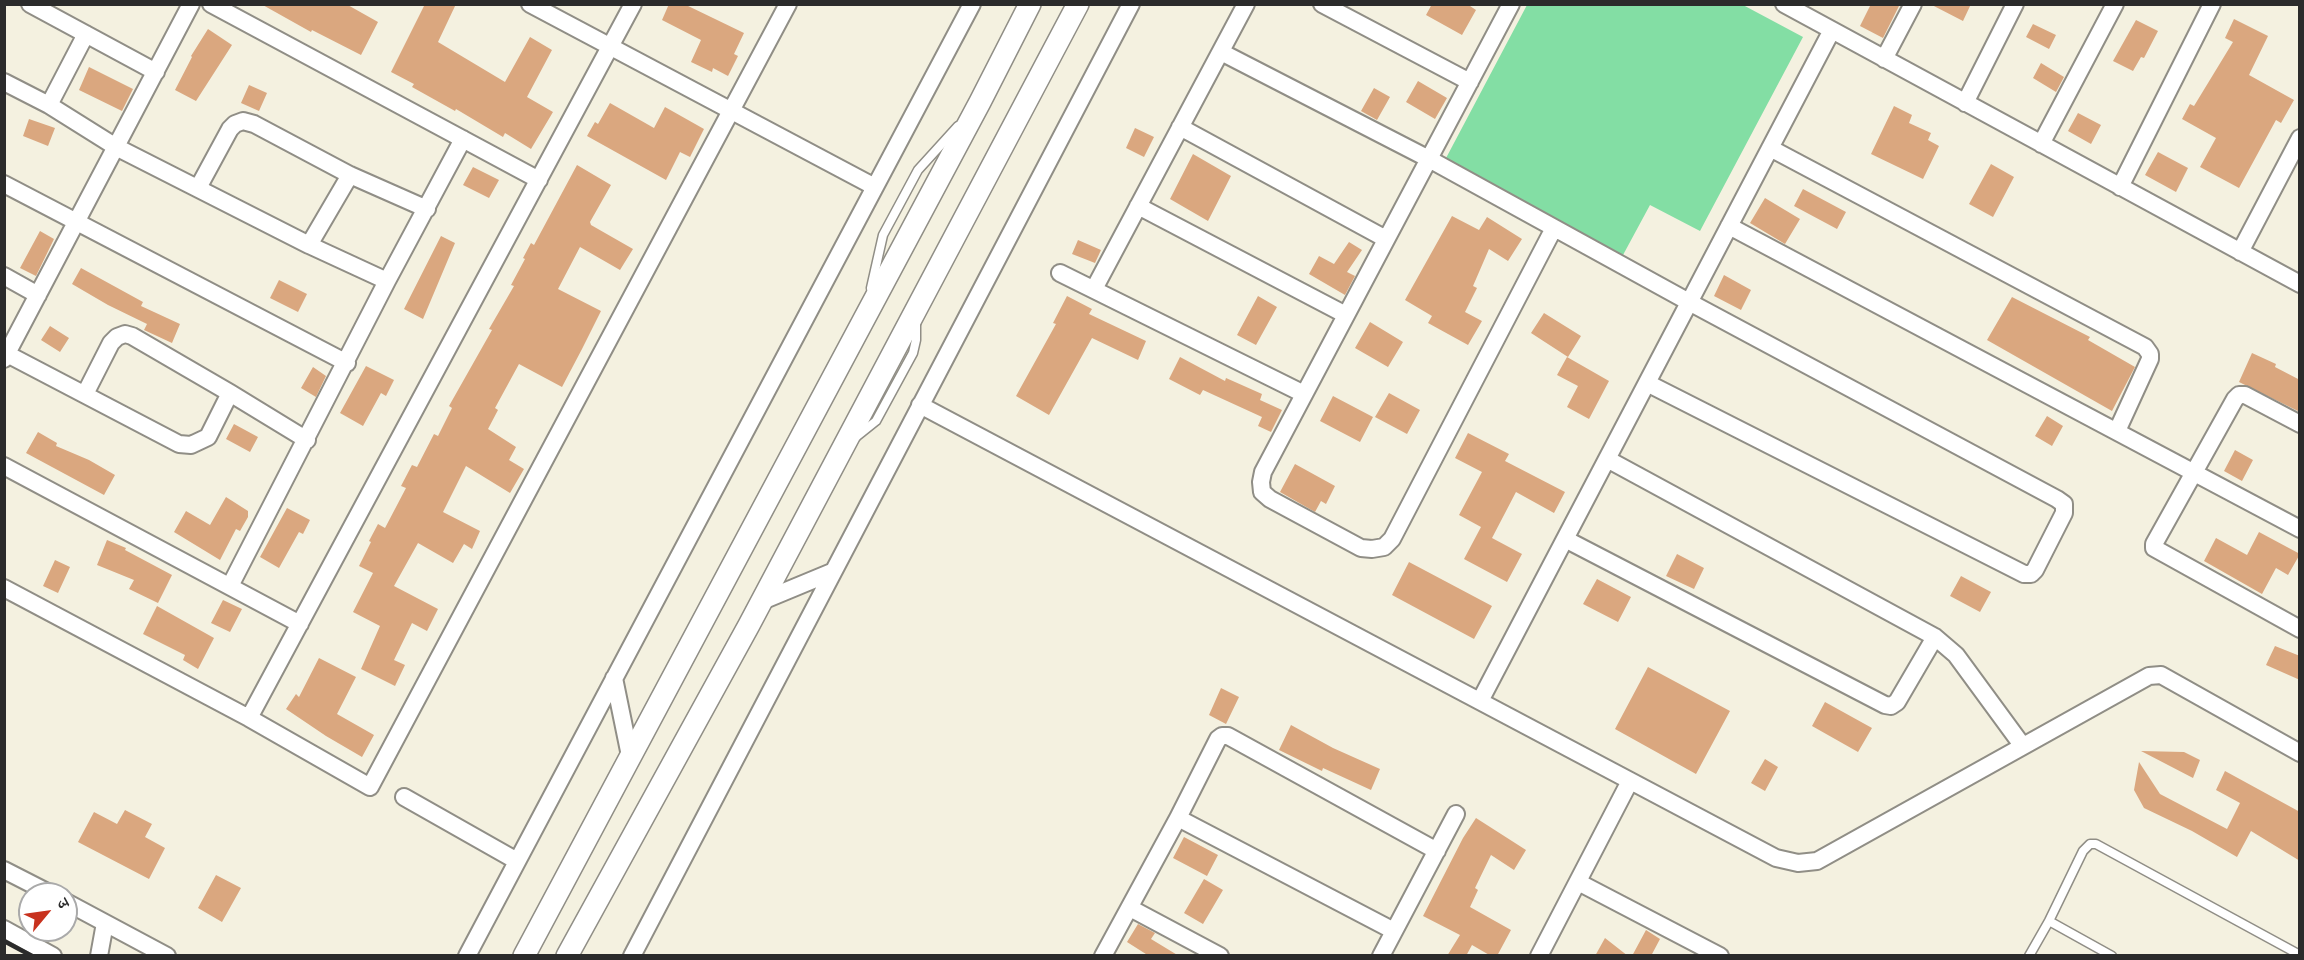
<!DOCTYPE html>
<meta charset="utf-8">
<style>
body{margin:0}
#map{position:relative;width:2304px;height:960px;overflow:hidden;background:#f4f1e0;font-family:"IM FELL English","Noto Serif Devanagari",serif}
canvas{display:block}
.frame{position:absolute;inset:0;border:6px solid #2b2b2b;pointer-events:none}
.north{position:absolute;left:18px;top:882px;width:60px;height:60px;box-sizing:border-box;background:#fff;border:2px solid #aaa;border-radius:50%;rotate:61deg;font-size:16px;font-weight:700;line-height:24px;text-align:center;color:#2b2b2b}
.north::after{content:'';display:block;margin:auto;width:21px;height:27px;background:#c8321e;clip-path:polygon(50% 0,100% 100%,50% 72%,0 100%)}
</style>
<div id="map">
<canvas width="2304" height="960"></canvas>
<div class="frame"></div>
<div class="north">उ</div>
</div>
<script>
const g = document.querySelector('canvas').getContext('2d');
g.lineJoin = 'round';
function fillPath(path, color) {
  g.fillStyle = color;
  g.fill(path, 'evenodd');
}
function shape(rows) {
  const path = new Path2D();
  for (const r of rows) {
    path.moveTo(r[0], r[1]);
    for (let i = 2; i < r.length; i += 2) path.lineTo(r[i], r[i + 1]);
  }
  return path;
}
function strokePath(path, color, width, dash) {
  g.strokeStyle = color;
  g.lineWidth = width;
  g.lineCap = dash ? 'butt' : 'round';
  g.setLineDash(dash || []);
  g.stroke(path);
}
fillPath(shape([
 [1527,5,1743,5,1803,37,1700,231,1650,205,1623,255,1445,160]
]), '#83dea4');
fillPath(shape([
 [261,4,346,4,378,22,361,55,312,30,311,32],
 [425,4,456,4,438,42,505,82,530,37,552,50,527,97,553,112,531,149,505,133,503,137,456,109,455,111,412,87,414,84,391,72],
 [669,4,684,4,744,33,734,54,738,56,728,76,713,68,712,72,691,62,701,40,662,20],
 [1432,4,1467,4,1476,10,1462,35,1426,15],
 [1871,4,1900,4,1883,38,1860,26],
 [1930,4,1971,4,1963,21],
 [2234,19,2268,36,2249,75,2294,100,2281,123,2276,120,2239,188,2200,167,2216,138,2182,119,2190,104,2194,106,2233,42,2225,38],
 [2136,20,2158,31,2144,58,2141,57,2133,71,2113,61],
 [2033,24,2056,35,2049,49,2026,37],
 [208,29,232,45,196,101,175,90,192,57,191,56],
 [2041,63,2064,77,2056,92,2033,78],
 [89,67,133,89,122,111,79,90],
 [1418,81,1447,98,1435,119,1406,102],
 [249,85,267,93,259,111,241,103],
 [1374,88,1390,97,1377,120,1361,111],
 [610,103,654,128,665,107,704,129,690,157,680,152,666,180,587,136,595,122,598,124],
 [1894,106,1912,115,1909,123,1931,133,1928,140,1939,146,1923,179,1871,154],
 [2078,113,2101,125,2091,144,2068,131],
 [29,119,55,128,48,146,23,136],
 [1135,128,1154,137,1144,157,1126,148],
 [2158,152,2188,168,2176,192,2145,175],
 [1193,154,1231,176,1208,221,1170,199],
 [1991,164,2014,177,1993,217,1969,204],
 [577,165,611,185,590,222,591,225,633,249,620,270,580,247,558,289,601,311,582,349,562,387,519,364,495,408,498,410,488,429,516,447,509,460,524,469,510,493,466,466,443,512,480,531,472,549,464,544,453,563,418,543,394,586,438,609,427,631,412,623,394,660,405,665,395,686,361,669,380,626,353,612,373,573,359,566,371,542,369,541,378,524,385,528,406,488,401,486,412,465,417,467,434,434,438,436,452,408,449,406,492,330,489,329,514,286,511,285,525,259,523,258,531,243,534,245],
 [473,167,499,180,489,198,463,185],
 [1803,189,1846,212,1837,229,1794,206],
 [1765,198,1800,219,1785,244,1750,223],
 [1452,216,1479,230,1487,217,1522,239,1508,261,1489,249,1473,286,1477,288,1465,312,1482,321,1468,345,1428,323,1432,316,1405,300],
 [40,231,54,239,36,276,20,268],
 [441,236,455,243,423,319,404,309],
 [1078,240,1101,250,1095,263,1072,254],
 [1349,242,1362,250,1347,272,1355,276,1345,295,1309,274,1319,256,1334,264],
 [81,268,143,302,141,306,180,324,172,343,144,330,147,324,108,305,72,284],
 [1724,275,1751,290,1741,310,1714,296],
 [279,280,307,294,298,312,270,298],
 [1067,296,1092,309,1089,314,1146,341,1138,360,1092,338,1049,415,1016,396,1056,324,1053,323],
 [1258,296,1277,307,1256,345,1237,335],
 [2012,297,2090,337,2088,340,2135,367,2112,411,1987,340],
 [1544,313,1581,336,1568,357,1531,333],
 [1370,322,1403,342,1388,367,1355,348],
 [50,326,69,338,60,352,41,340],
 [2252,353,2276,364,2275,367,2300,380,2300,412,2239,382],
 [1180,357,1225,381,1226,378,1262,394,1260,400,1282,410,1271,432,1258,426,1262,417,1203,390,1200,395,1169,379],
 [1567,357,1609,381,1589,419,1567,407,1578,386,1557,375],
 [366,366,394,380,386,396,381,393,363,426,340,413],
 [313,367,326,376,316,397,301,388],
 [1389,393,1420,410,1407,434,1375,417],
 [1333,396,1373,417,1360,442,1320,421],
 [2047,416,2063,426,2052,446,2035,436],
 [234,424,258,437,250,452,226,439],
 [38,432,57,443,56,446,89,460,115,475,104,495,26,453],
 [1468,433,1509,454,1505,461,1565,492,1554,513,1516,492,1492,538,1522,554,1507,582,1464,559,1481,527,1459,515,1482,472,1455,458],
 [2235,450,2253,460,2242,481,2224,471],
 [1295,464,1335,486,1326,504,1321,501,1315,512,1280,492],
 [226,497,248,511,248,517,240,531,236,529,220,560,174,532,186,511,210,525],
 [287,508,310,520,303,534,299,532,279,568,260,557],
 [2259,532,2300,554,2288,575,2276,568,2262,594,2204,561,2216,538,2247,555],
 [107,540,126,548,125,550,172,575,158,603,129,589,134,580,97,565],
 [1677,554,1704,568,1694,589,1666,576],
 [55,560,70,567,58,593,43,586],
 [1409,562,1492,606,1474,639,1392,595],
 [1961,576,1991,592,1980,612,1950,596],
 [1597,579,1631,597,1618,622,1583,604],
 [223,600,242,609,230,632,211,623],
 [157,606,214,638,198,669,183,660,185,655,143,634],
 [2275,646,2300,656,2300,680,2266,665],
 [319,658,356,677,337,714,374,735,362,757,326,736,286,709,296,694,299,697],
 [1648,667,1730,711,1696,774,1615,729],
 [1221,688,1239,697,1226,724,1209,715],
 [1825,702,1872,728,1858,752,1812,726],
 [1291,725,1333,748,1380,769,1371,790,1323,768,1322,771,1279,750],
 [2141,751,2184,752,2200,760,2193,778],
 [1765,759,1778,767,1765,791,1751,783],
 [2139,762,2160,794,2227,829,2240,803,2216,790,2225,771,2300,812,2300,861,2251,831,2237,857,2192,831,2144,808,2134,790],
 [125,810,152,824,145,837,165,848,149,879,78,842,94,812,117,824],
 [1476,818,1526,850,1514,870,1491,855,1475,888,1478,890,1470,907,1511,930,1497,956,1491,956,1472,945,1466,956,1447,956,1460,935,1423,916,1463,838],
 [1184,837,1218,855,1207,876,1173,858],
 [216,875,241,888,222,922,198,908],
 [1204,879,1223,890,1203,924,1184,913],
 [1138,924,1155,933,1151,939,1179,956,1149,956,1127,942],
 [1646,930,1660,939,1651,956,1632,956],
 [1605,938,1628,956,1595,956]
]), '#daa77f');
const service = shape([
 [871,288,883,235,918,170,958,126],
 [856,437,876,421,913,353,916,340,916,322],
 [2049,921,2112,956],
 [2029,956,2049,921,2083,851,2090,844,2096,844,2300,955]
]);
const minor = shape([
 [30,4,156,72],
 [211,4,539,180],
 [530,4,875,187],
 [1322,4,1470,82],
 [1511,4,1263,472,1261,482,1262,492,1270,499,1361,548,1372,549,1384,547,1392,539,1554,228],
 [1784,4,2300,284],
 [1221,52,1429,159,1689,302,2057,499,2064,504,2064,513,2035,570,2031,574,2024,574,1647,383],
 [1884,59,1913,4],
 [4,82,49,105,86,34],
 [1965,103,2015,4],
 [49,105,116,147,309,245,350,175],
 [1180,127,1386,239],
 [2041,144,2115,4],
 [1770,148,2145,347,2150,354,2150,359,2117,431],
 [4,184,347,363],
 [2120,187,2212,4],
 [198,188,230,129,235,124,243,121,254,124,350,175,427,209],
 [1138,206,1346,315],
 [1729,226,2300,529],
 [309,245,387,281],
 [2240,252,2300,138],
 [1060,273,1304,394],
 [4,276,38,295],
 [1094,289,1246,4],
 [7,354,179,444,191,445,208,437,230,393],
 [4,359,191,4],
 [85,394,111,343,117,337,125,334,132,336,230,393,307,440],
 [920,405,1776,858,1798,863,1817,861,2149,676,2161,675,2300,753],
 [2300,424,2245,395,2239,395,2235,399,2154,544,2154,548,2300,629],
 [1607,459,1935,637,1956,655,2022,745],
 [4,466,300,624],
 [1565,539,1885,705,1891,706,1897,702,1935,637],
 [230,586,387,281,463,139],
 [4,588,249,718,370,787,788,4],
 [762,601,832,572],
 [614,678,630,756],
 [1480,701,1832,30],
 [249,718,633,4],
 [404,797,517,861],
 [1178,818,1394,931],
 [4,870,51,894],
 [1578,882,1720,956],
 [66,902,167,956],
 [1130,908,1220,956],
 [4,929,53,956],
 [99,956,105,923],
 [467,956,972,4],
 [632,956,1131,4],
 [1103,956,1178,818,1218,739,1222,736,1228,736,1437,851],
 [1381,956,1456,814],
 [1539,956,1630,781]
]);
const tertiary = shape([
 [524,956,980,102,1030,4],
 [567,956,749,625,1078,4]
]);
strokePath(service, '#908e86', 11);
strokePath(minor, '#908e86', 20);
strokePath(tertiary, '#908e86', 24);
strokePath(service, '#fff', 8);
strokePath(minor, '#fff', 16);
strokePath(tertiary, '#fff', 21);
strokePath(shape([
 [4,941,32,956]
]), '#2b2b2b', 4.5);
</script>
